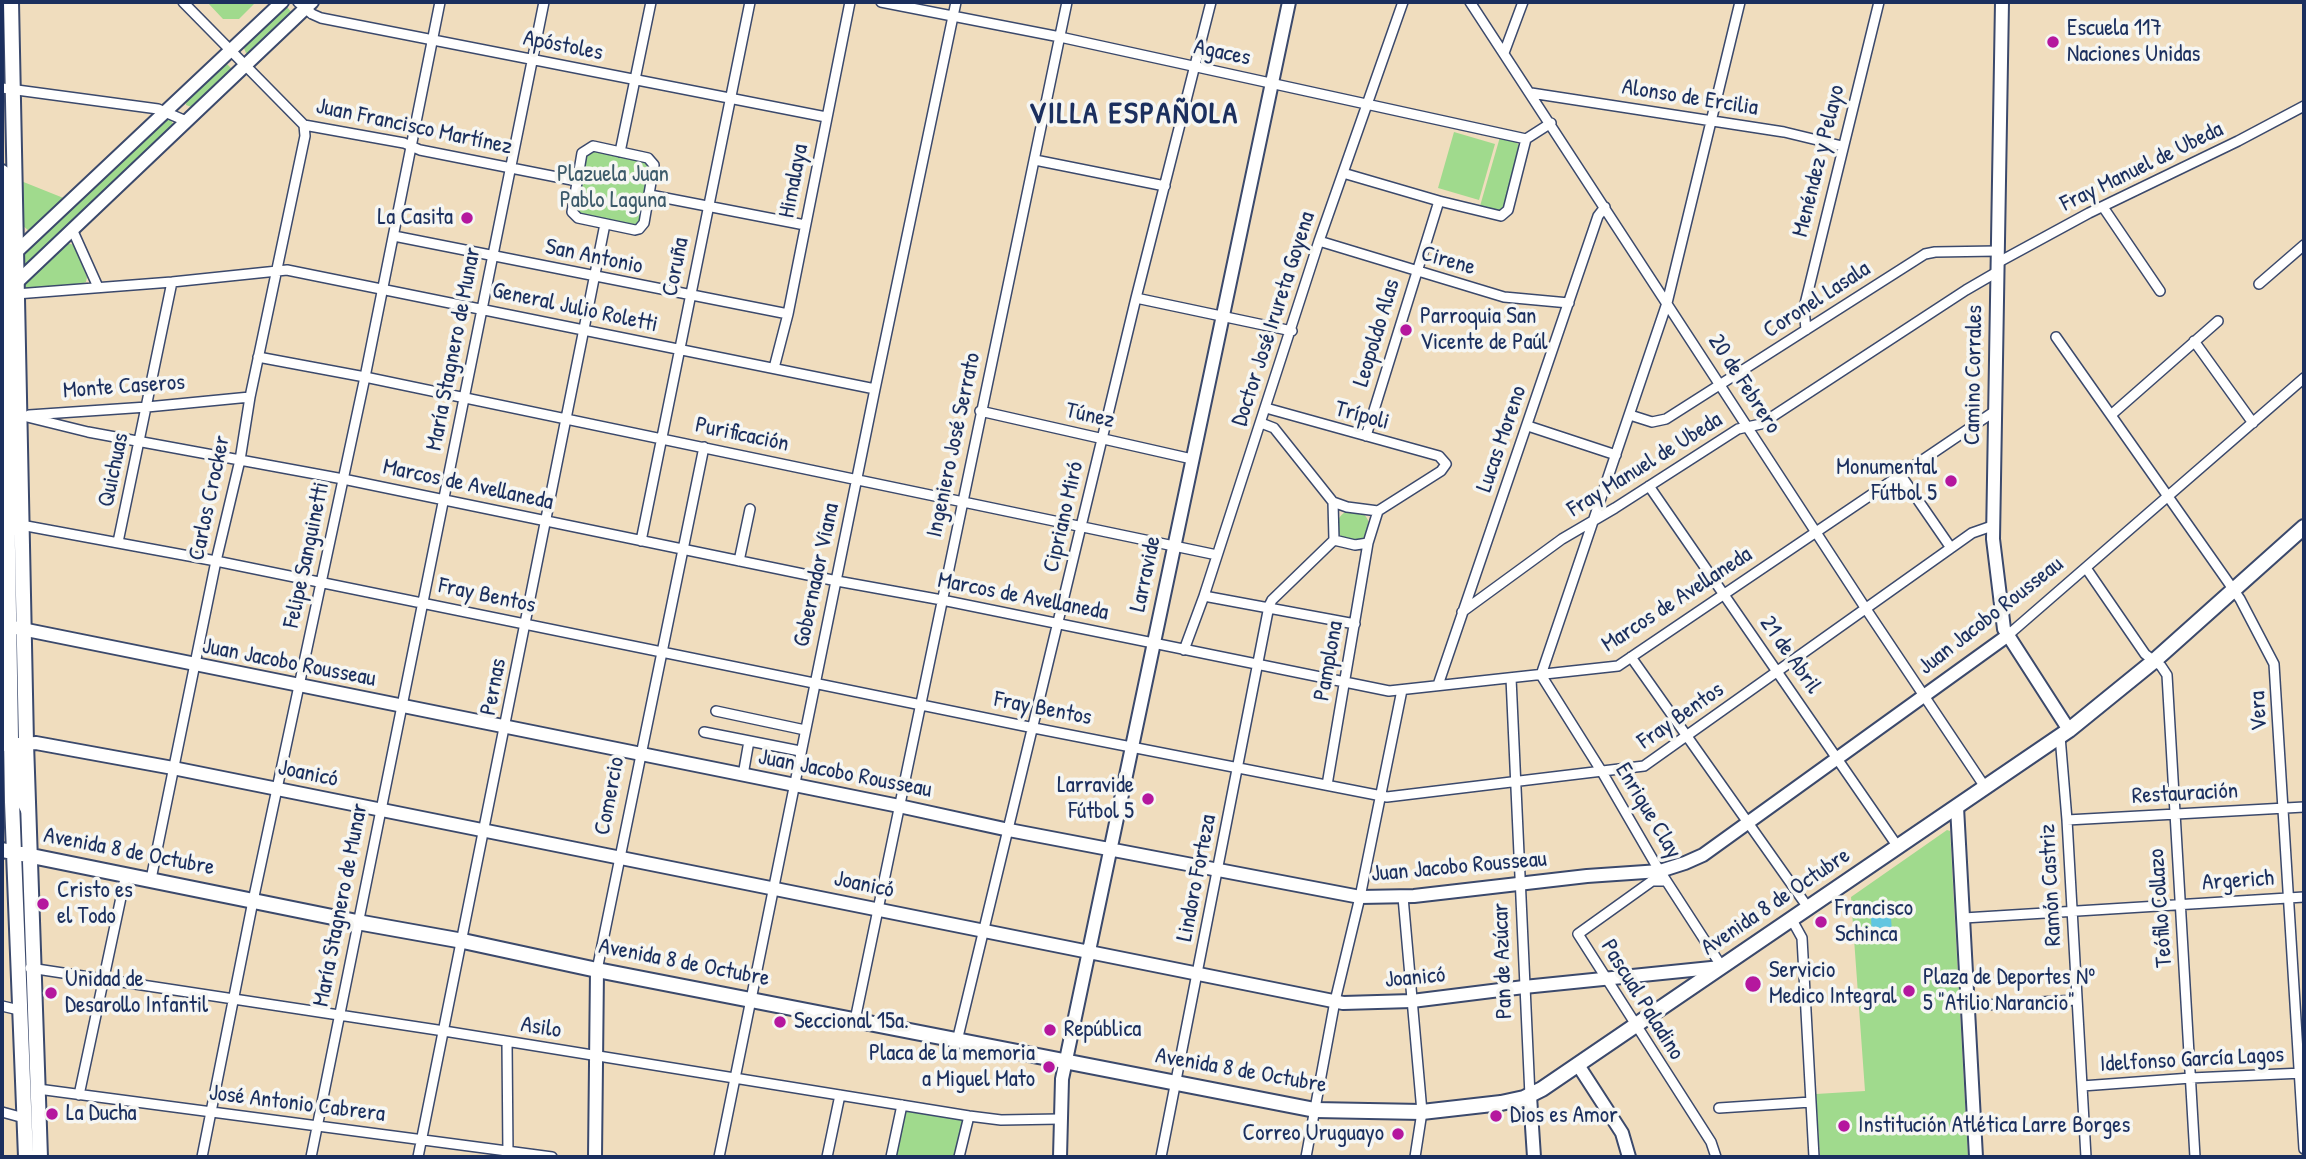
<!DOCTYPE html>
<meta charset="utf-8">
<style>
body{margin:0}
#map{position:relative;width:2306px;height:1159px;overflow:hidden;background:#f0ddbe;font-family:"Patrick Hand",sans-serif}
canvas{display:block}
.frame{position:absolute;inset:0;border:4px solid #1b2f5e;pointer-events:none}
</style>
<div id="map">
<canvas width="2306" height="1159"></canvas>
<div class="frame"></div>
</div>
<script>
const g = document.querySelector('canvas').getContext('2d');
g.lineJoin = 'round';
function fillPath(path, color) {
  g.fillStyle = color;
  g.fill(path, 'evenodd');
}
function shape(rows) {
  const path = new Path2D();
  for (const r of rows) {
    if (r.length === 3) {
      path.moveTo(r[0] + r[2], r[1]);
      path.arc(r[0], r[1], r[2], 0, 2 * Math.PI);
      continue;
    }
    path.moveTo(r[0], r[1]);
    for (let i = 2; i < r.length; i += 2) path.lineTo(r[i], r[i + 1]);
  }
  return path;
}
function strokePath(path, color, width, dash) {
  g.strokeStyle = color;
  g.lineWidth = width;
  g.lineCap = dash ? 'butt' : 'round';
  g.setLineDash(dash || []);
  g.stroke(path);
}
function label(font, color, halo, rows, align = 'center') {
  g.font = font + ' "Patrick Hand",sans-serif';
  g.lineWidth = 7;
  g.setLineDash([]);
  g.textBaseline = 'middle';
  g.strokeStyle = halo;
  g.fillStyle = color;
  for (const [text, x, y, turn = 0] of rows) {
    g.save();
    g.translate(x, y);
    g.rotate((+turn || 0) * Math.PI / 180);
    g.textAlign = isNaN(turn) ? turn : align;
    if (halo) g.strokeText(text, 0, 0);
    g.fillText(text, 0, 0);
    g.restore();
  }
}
fillPath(shape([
 [207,2,256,2,239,19,223,19],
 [284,7,288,8,292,13,250,54,246,53,243,46],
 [226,63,231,68,232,72,194,108,186,105,187,98,222,64],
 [167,118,171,120,174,126,23,269,23,253],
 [1454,132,1495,144,1479,200,1438,188],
 [1500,137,1516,140,1520,149,1503,208,1497,211,1480,206],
 [592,151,647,162,650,165,640,222,636,225,580,215,576,209,585,156],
 [21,181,66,199,32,231,29,231,22,225],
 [67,243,74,245,87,277,86,282,78,285,25,288,24,283],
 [1353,526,16],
 [1947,830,1950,831,1968,1157,1820,1157,1816,1094,1865,1091,1851,897],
 [905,1111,964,1120,955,1157,895,1157]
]), '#a0da8d');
fillPath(shape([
 [1890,904,1892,932,1872,934,1870,905]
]), '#62c6e0');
const street = shape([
 [183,2,304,125,404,143,420,150,577,181],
 [298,2,312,14,321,18,826,117],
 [881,2,1060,37,1526,139,1551,123],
 [1470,2,1866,609,1985,787],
 [1504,53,1523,2],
 [2,88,158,109,186,121],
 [1531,93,1784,132,1842,146],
 [593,146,648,158,654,165,644,223,639,229,635,230,578,218,572,212,582,153,593,146],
 [620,152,651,2],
 [1035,160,1165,186],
 [1343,173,1439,201,1501,216,1508,210,1526,139],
 [650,195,805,225],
 [2103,207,2160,291],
 [72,229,98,287],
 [394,236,788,314],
 [1319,241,1504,297,1569,303],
 [1997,263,2089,213,2238,141,2304,106],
 [2259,284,2304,245],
 [16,294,172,282,287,270,875,389],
 [1136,298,1292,331],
 [1806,330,1804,308,1879,2],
 [2056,337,2240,599,2274,664,2304,1149],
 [2194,341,2253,423],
 [258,357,365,377,1217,555],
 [774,368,788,314,850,2],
 [1266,408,1439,456,1446,464,1441,471,1378,511,1368,543,1327,785],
 [980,411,1192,459],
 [19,415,88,432,343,479,837,581,942,600,1389,691,1618,666,1995,411],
 [29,415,147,407,250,397],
 [1630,415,1652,422,1666,419,1925,254,1935,252,1997,251],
 [2111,415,2218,321],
 [1528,426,1616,455],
 [1366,436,1439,201],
 [1900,474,1951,548],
 [1649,486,1898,847],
 [1333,502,1347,507,1378,511],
 [21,525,216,561,1034,728,1387,797,1644,766,1972,533,1992,526],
 [1334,540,1355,545,1368,543],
 [641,541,750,2],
 [118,542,172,282],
 [739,561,750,509],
 [2086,568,2145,654,2161,666,2167,675,2195,1157],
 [1204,596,1355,624],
 [1462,612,1562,539,1615,508,1738,429,1761,424,1966,290,1997,272],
 [2007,636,2304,378],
 [1184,650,1204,596,1319,241,1403,2],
 [1631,657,1809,909],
 [1541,675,1667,303,1740,2],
 [1541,675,1602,772,1656,865,1722,967],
 [1511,678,1530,1096],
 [1438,685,1598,216,1605,207],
 [716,711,805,730],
 [704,732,800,751],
 [2060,736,2067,820,2086,1157],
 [743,775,749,741],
 [2067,820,2304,807],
 [151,879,216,561,240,460,250,397,305,136,304,125],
 [1666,881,1652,881,1578,934,1711,1142,1716,1157],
 [1403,897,1422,1112,1415,1157],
 [1964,918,2304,897],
 [1792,920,1802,938,1814,1157],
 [30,968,444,1031,969,1116,1001,1120,1060,1119],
 [597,970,704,447],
 [2,1006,19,1010],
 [1967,1006,2077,1000],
 [855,1020,1067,2],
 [957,1041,1136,298,1211,2],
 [507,1042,508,1155],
 [2082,1086,2191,1078,2303,1073],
 [38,1089,552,1157],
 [79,1095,126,874],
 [1719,1108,1811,1102],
 [2,1112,24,1118],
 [202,1157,253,901,365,377,440,2],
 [311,1157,544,2],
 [418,1157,605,224],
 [719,1157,875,389,956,2],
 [827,1157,840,1095],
 [891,1157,902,1105],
 [959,1157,969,1116],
 [1161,1157,1269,606,1272,600,1334,540,1333,502,1274,428,1261,423],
 [1306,1157,1335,1001,1360,897,1402,690]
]);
const secondary = shape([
 [2002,2,1993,539,2004,629,2069,730],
 [12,256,282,2],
 [13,286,312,2],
 [2,625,899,806,1009,830,1360,897,1414,896,1587,876,1660,871,1685,863,1703,855,2007,636],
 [2,745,36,743,173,768,1343,1003,1412,1001,1524,987,1721,967],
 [14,746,19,753,21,798,28,812],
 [1957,807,1976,1157],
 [1578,1065,1622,1133,1629,1157],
 [1530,1096,1534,1157],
 [595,1157,597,970],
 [1060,1157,1062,1079,1289,2]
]);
const primary = shape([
 [11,2,26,743,40,1157],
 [2,172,12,802,26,1157],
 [2,850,357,922,463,941,597,970,1315,1110,1422,1112,1501,1103,1524,1098,1542,1089,2069,730,2154,661,2304,527]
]);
strokePath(street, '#3b496c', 12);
strokePath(secondary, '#3b496c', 16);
strokePath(primary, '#3b496c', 18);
strokePath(street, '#fff', 9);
strokePath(secondary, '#fff', 12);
strokePath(primary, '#fff', 14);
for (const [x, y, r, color] of [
 [2053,42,7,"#b5179e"],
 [467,218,7,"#b5179e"],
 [1406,330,7,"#b5179e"],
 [1951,481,7,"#b5179e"],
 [1148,799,7,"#b5179e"],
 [43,904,7,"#b5179e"],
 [1821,922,7,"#b5179e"],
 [1753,984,9,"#b5179e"],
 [1909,991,7,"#b5179e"],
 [51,993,7,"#b5179e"],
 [780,1022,7,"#b5179e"],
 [1050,1030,7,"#b5179e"],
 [1049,1067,7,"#b5179e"],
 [52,1114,7,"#b5179e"],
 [1496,1116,7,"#b5179e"],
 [1844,1126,7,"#b5179e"],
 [1398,1134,7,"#b5179e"]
]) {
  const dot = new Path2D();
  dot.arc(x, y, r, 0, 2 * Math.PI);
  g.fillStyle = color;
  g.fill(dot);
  strokePath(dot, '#f6f6f2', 2.5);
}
label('23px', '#1b2f5e', '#f6f6f2', [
 ["Escuela 117",2067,29],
 ["Naciones Unidas",2067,55],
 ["La Casita",453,218,"right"],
 ["Parroquia San",1420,317],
 ["Vicente de Paúl",1420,343],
 ["Monumental",1937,468,"right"],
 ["Fútbol 5",1937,494,"right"],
 ["Larravide",1134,786,"right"],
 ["Fútbol 5",1134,812,"right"],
 ["Cristo es",57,891],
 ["el Todo",57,917],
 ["Francisco",1835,909],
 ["Schinca",1835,935],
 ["Servicio",1769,971],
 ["Medico Integral",1769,997],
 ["Plaza de Deportes Nº",1923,978],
 ["5 \"Atilio Narancio\"",1923,1004],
 ["Unidad de",65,980],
 ["Desarollo Infantil",65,1006],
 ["Seccional 15a.",794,1022],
 ["República",1064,1030],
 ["Placa de la memoria",1035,1054,"right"],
 ["a Miguel Mato",1035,1080,"right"],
 ["La Ducha",66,1114],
 ["Dios es Amor",1510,1116],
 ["Institución Atlética Larre Borges",1858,1126],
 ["Correo Uruguayo",1384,1134,"right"]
], 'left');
label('23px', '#1b2f5e', '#f6f6f2', [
 ["Apóstoles",563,46,11],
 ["Agaces",1222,53,12],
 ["Alonso de Ercilia",1690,98,9],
 ["Juan Francisco Martínez",414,127,12],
 ["Menéndez y Pelayo",1819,161,-76],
 ["Fray Manuel de Ubeda",2142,167,-26],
 ["Himalaya",794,181,-79],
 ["San Antonio",594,257,12],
 ["Cirene",1448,261,16],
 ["Coruña",676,267,-79],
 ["Coronel Lasala",1817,300,-33],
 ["General Julio Roletti",575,308,12],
 ["Doctor José Irureta Goyena",1274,319,-72],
 ["Leopoldo Alas",1377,333,-73],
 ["María Stagnero de Munar",454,349,-79],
 ["Camino Corrales",1974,375,-89],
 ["20 de Febrero",1744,384,57],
 ["Monte Caseros",124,387,-4],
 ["Túnez",1090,416,13],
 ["Trípoli",1362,416,15],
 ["Purificación",742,435,12],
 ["Lucas Moreno",1502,439,-71],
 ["Ingeniero José Serrato",954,445,-78],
 ["Fray Manuel de Ubeda",1645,465,-32],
 ["Quichuas",114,470,-78],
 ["Marcos de Avellaneda",468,485,12],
 ["Carlos Crocker",210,498,-78],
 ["Cipriano Miró",1064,517,-77],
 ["Felipe Sanguinetti",307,555,-78],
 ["Larravide",1146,574,-78],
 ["Gobernador Viana",817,575,-78],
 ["Fray Bentos",487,596,12],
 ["Marcos de Avellaneda",1023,597,11],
 ["Marcos de Avellaneda",1677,600,-33],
 ["Juan Jacobo Rousseau",1991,616,-38],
 ["21 de Abril",1790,655,55],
 ["Pamplona",1329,661,-80],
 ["Juan Jacobo Rousseau",289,663,11],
 ["Pernas",494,687,-79],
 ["Fray Bentos",1043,709,11],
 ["Vera",2259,711,-93],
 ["Fray Bentos",1681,716,-35],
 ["Joanicó",308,774,12],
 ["Juan Jacobo Rousseau",845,774,11],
 ["Restauración",2185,794,-3],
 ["Comercio",610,796,-79],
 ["Enrique Clay",1648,811,59],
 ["Avenida 8 de Octubre",129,852,11],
 ["Juan Jacobo Rousseau",1459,867,-5],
 ["Lindoro Forteza",1197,878,-79],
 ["Argerich",2238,881,-4],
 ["Joanicó",864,885,12],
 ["Ramón Castriz",2051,885,-93],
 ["Avenida 8 de Octubre",1776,902,-34],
 ["María Stagnero de Munar",341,905,-79],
 ["Teófilo Collazo",2161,908,-94],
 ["Pan de Azúcar",1503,961,-92],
 ["Avenida 8 de Octubre",684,963,11],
 ["Joanicó",1415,978,-5],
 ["Pascual Paladino",1642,1000,58],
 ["Asilo",541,1028,9],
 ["Idelfonso García Lagos",2192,1060,-3],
 ["Avenida 8 de Octubre",1241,1071,10],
 ["José Antonio Cabrera",297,1104,7]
]);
label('23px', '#3c5a6a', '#f6f6f2', [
 ["Plazuela Juan",613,175],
 ["Pablo Laguna",613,201]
]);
g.letterSpacing = '2px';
label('bold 30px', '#1b2f5e', '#f6f6f2', [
 ["VILLA ESPAÑOLA",1134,115]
]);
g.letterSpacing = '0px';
</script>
